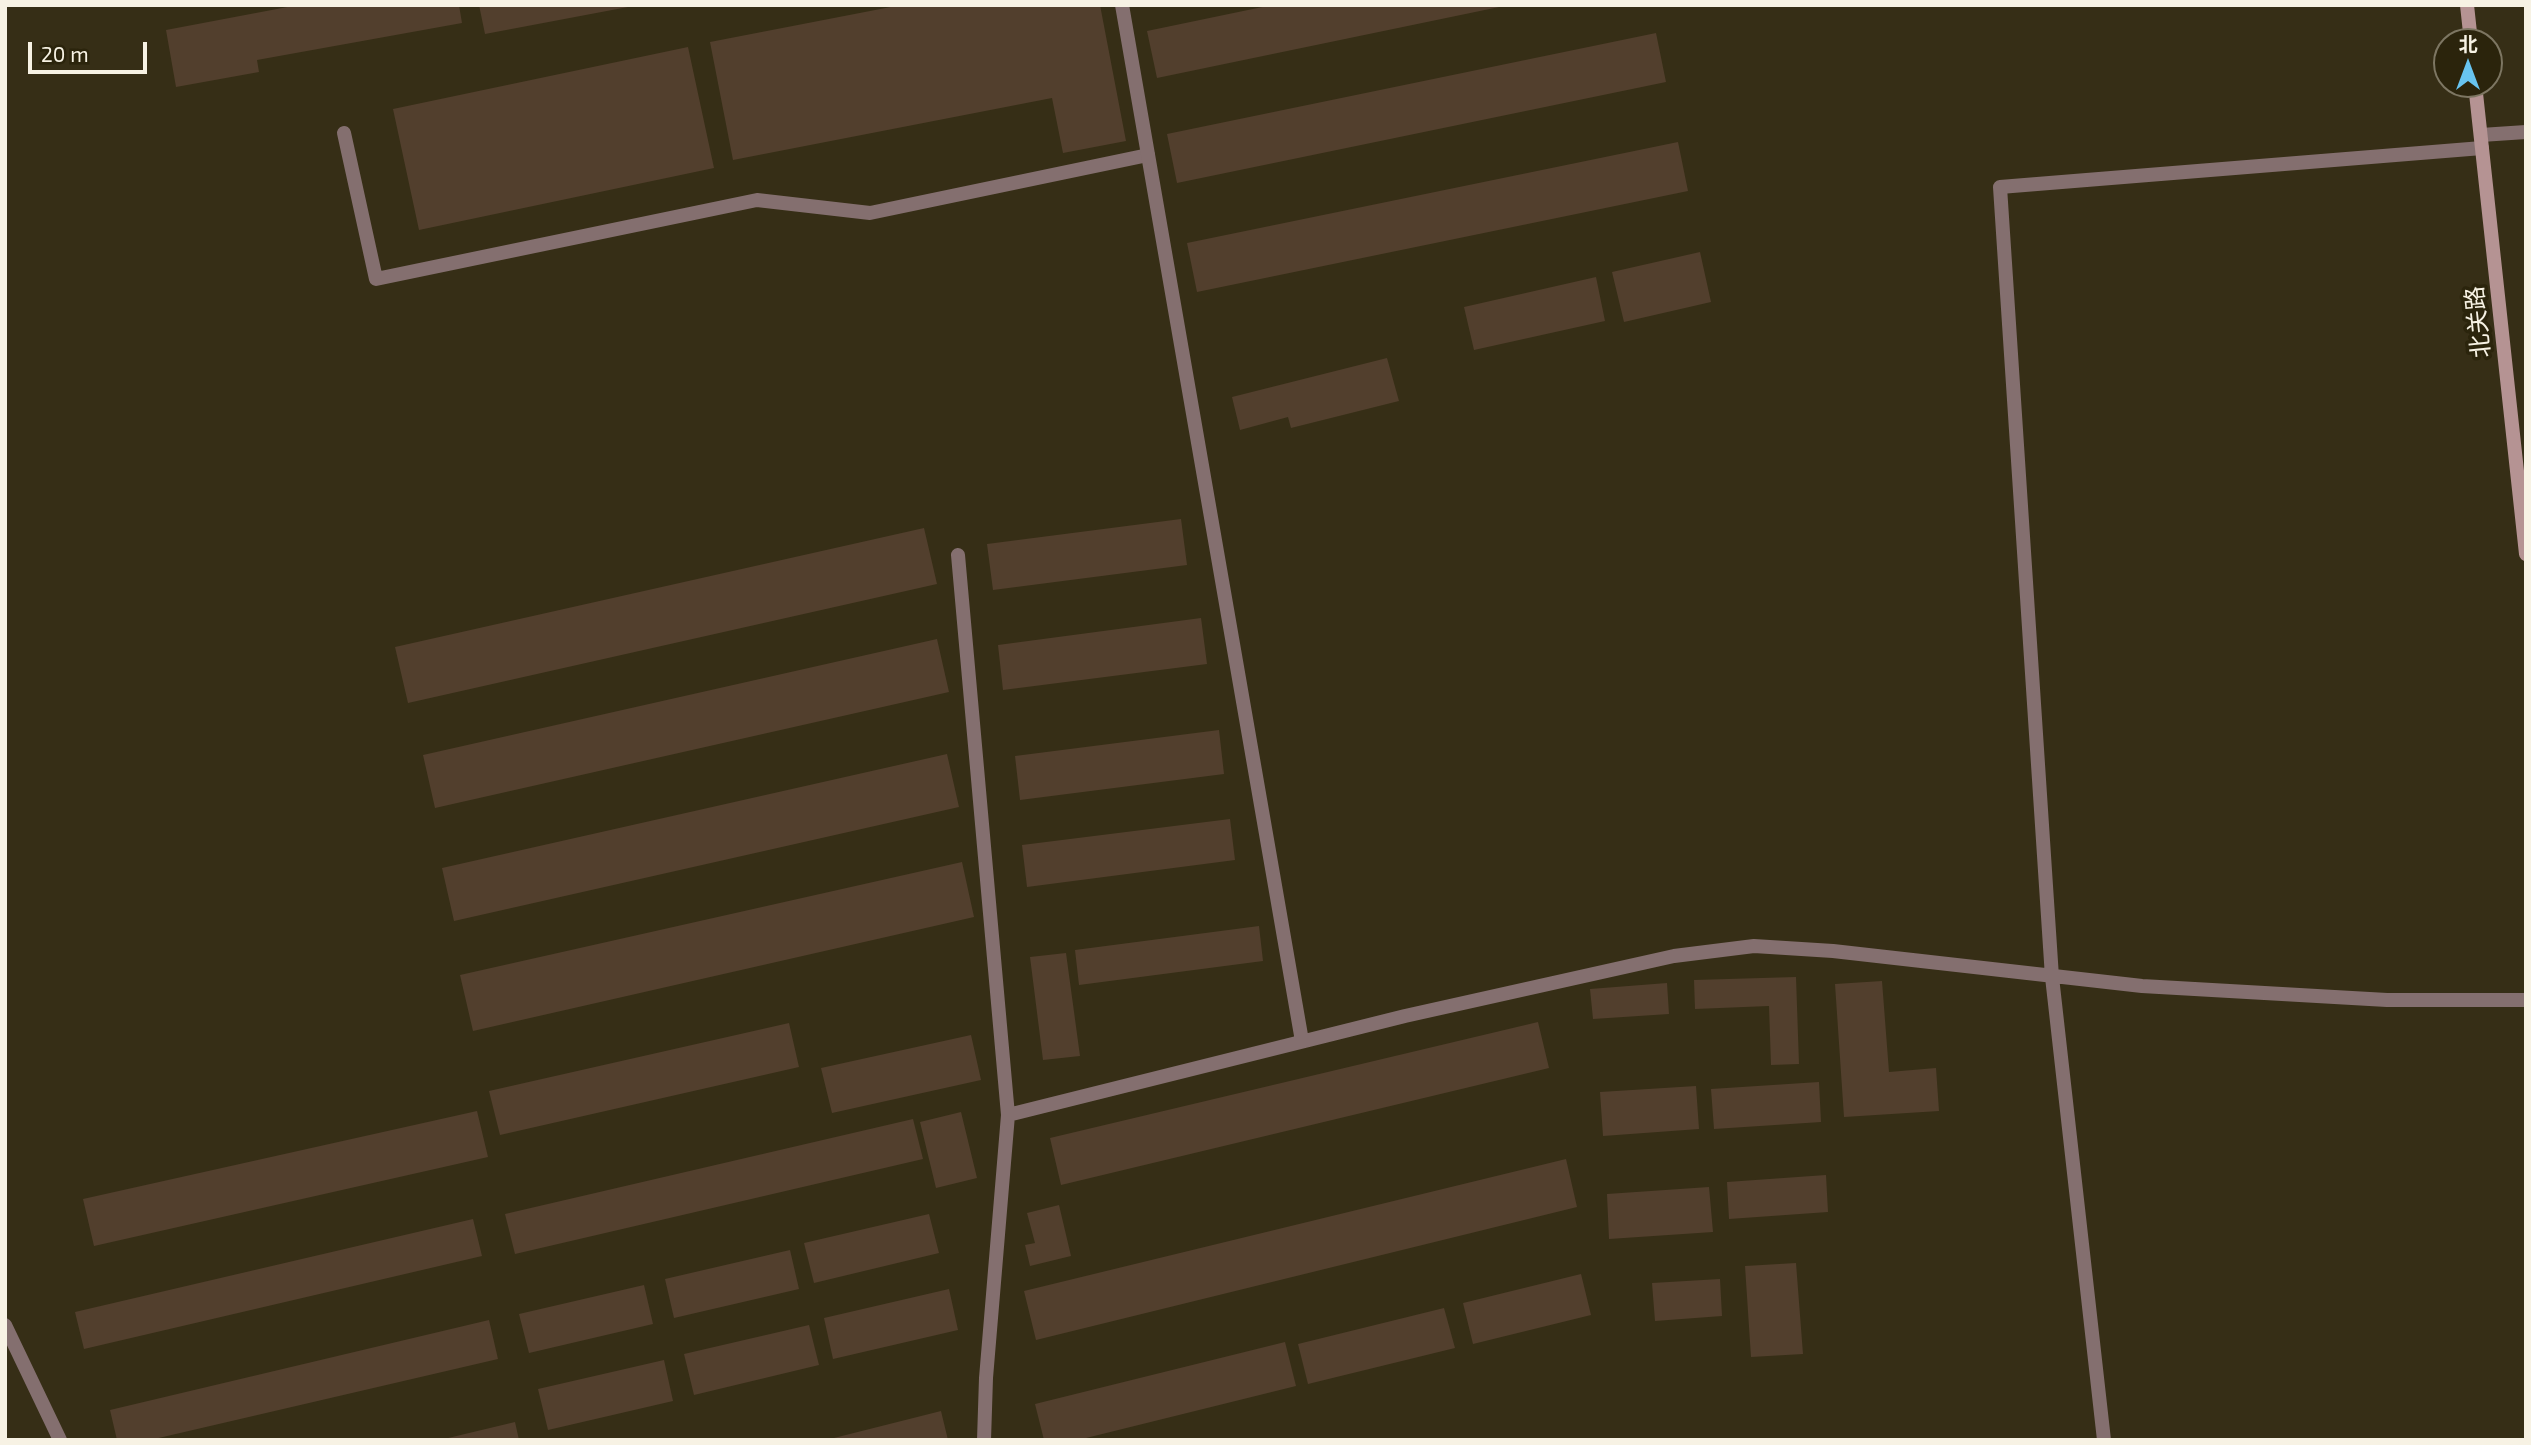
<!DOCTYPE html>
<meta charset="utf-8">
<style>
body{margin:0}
#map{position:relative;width:2531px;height:1445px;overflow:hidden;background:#362e16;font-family:"Exo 2","Noto Sans SC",sans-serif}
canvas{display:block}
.frame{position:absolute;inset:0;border:7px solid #f7f2e4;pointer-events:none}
.north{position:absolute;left:2433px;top:28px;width:70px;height:70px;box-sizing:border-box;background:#2b240c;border:2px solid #7d7662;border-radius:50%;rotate:0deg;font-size:19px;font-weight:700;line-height:28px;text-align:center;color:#f7f2e4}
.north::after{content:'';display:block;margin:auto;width:24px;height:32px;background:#68c4f0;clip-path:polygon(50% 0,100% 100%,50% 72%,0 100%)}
.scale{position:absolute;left:28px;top:42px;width:119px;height:32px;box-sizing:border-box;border:4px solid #f7f2e4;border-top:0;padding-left:9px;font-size:21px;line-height:24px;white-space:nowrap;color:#f7f2e4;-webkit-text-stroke:5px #2b240c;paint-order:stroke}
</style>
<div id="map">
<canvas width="2531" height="1445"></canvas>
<div class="frame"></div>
<div class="north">北</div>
<div class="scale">20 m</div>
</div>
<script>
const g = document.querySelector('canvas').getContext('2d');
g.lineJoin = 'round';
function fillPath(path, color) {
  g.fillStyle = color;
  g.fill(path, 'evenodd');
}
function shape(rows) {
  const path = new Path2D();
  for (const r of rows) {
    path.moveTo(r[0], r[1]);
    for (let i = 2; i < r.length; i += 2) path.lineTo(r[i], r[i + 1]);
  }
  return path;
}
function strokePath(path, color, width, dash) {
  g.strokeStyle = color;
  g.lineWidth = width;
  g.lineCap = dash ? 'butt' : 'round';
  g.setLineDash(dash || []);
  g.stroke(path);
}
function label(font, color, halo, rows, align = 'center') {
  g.font = font + ' "Exo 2","Noto Sans SC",sans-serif';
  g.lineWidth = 7;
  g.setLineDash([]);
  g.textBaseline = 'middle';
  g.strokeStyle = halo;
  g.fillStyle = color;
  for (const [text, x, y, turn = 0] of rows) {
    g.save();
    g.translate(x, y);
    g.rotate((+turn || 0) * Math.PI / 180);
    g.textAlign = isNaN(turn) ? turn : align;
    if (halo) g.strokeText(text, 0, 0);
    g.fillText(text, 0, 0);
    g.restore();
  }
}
fillPath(shape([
 [298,5,459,5,462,23,257,60,259,72,176,87,166,30],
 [479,5,628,5,628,7,485,34],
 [901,5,1100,5,1126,141,1063,153,1052,98,733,160,710,42],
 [1272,5,1503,5,1504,6,1157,78,1147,31],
 [1656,33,1666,82,1177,183,1167,134],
 [688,47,714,168,419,230,393,109],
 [1678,142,1688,191,1197,292,1187,243],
 [1700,252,1711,302,1624,322,1612,272],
 [1596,277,1605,321,1474,350,1464,307],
 [1387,358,1399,401,1291,428,1288,417,1240,430,1232,397],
 [1181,519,1187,565,993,590,987,544],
 [924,528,937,584,408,703,395,647],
 [1201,618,1207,664,1003,690,998,645],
 [937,639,949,692,435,808,423,755],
 [1219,730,1224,774,1020,800,1015,756],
 [947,754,959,807,454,921,442,868],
 [1230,819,1235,860,1027,887,1022,845],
 [962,862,974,917,473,1031,460,975],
 [1259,926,1263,961,1079,985,1075,950],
 [1066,953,1080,1056,1043,1060,1030,957],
 [1796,977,1799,1064,1771,1065,1769,1006,1695,1009,1694,980],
 [1882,981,1889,1072,1936,1068,1939,1111,1844,1117,1835,984],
 [1667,983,1669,1014,1593,1019,1590,989],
 [1538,1022,1549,1068,1061,1185,1050,1138],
 [789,1023,799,1067,500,1135,489,1091],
 [971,1035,981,1080,832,1113,821,1068],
 [1819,1082,1821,1122,1714,1129,1711,1089],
 [1696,1086,1699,1129,1603,1136,1600,1092],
 [477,1111,488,1157,94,1246,83,1199],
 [961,1112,977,1178,936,1188,920,1122],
 [913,1119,923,1159,515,1254,505,1214],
 [1566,1159,1577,1207,1036,1340,1024,1291],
 [1826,1175,1828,1212,1729,1219,1727,1182],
 [1709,1187,1713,1232,1609,1239,1607,1194],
 [1059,1205,1071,1256,1030,1266,1025,1245,1035,1243,1027,1213],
 [929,1214,939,1253,814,1283,804,1243],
 [473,1219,482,1256,84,1349,75,1312],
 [790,1250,799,1289,674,1318,665,1279],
 [1796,1263,1803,1354,1751,1357,1745,1266],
 [1581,1274,1591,1315,1473,1344,1463,1303],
 [1720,1279,1722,1316,1655,1321,1652,1283],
 [644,1285,653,1324,529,1353,519,1314],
 [949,1289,958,1330,833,1359,824,1318],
 [1444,1308,1455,1348,1308,1384,1298,1344],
 [489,1320,498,1359,150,1440,117,1440,110,1410],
 [809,1325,819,1365,694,1395,684,1354],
 [1285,1342,1296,1386,1078,1440,1044,1440,1035,1404],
 [664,1360,673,1401,548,1430,538,1389],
 [941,1411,948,1440,831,1440,830,1439],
 [515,1422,519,1440,444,1440,444,1439]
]), '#523f2d');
strokePath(shape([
 [344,133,376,279,757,200,870,213,1148,155]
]), '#846f6f', 14);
strokePath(shape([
 [1122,5,1302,1041],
 [2481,135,2526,132],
 [958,555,1008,1115,986,1378,984,1440],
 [1008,1115,1405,1016,1674,956,1754,946,1833,951,2142,986,2387,1000,2526,1000],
 [5,1325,60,1440],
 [2104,1440,2052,977,2000,187,2482,148]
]), '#846f6f', 14);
strokePath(shape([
 [2467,5,2471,42],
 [2475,84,2526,554]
]), '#b59393', 14);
label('24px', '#f7f2e4', '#2b240c', [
 ["北关路",2478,322,-96]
]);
</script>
